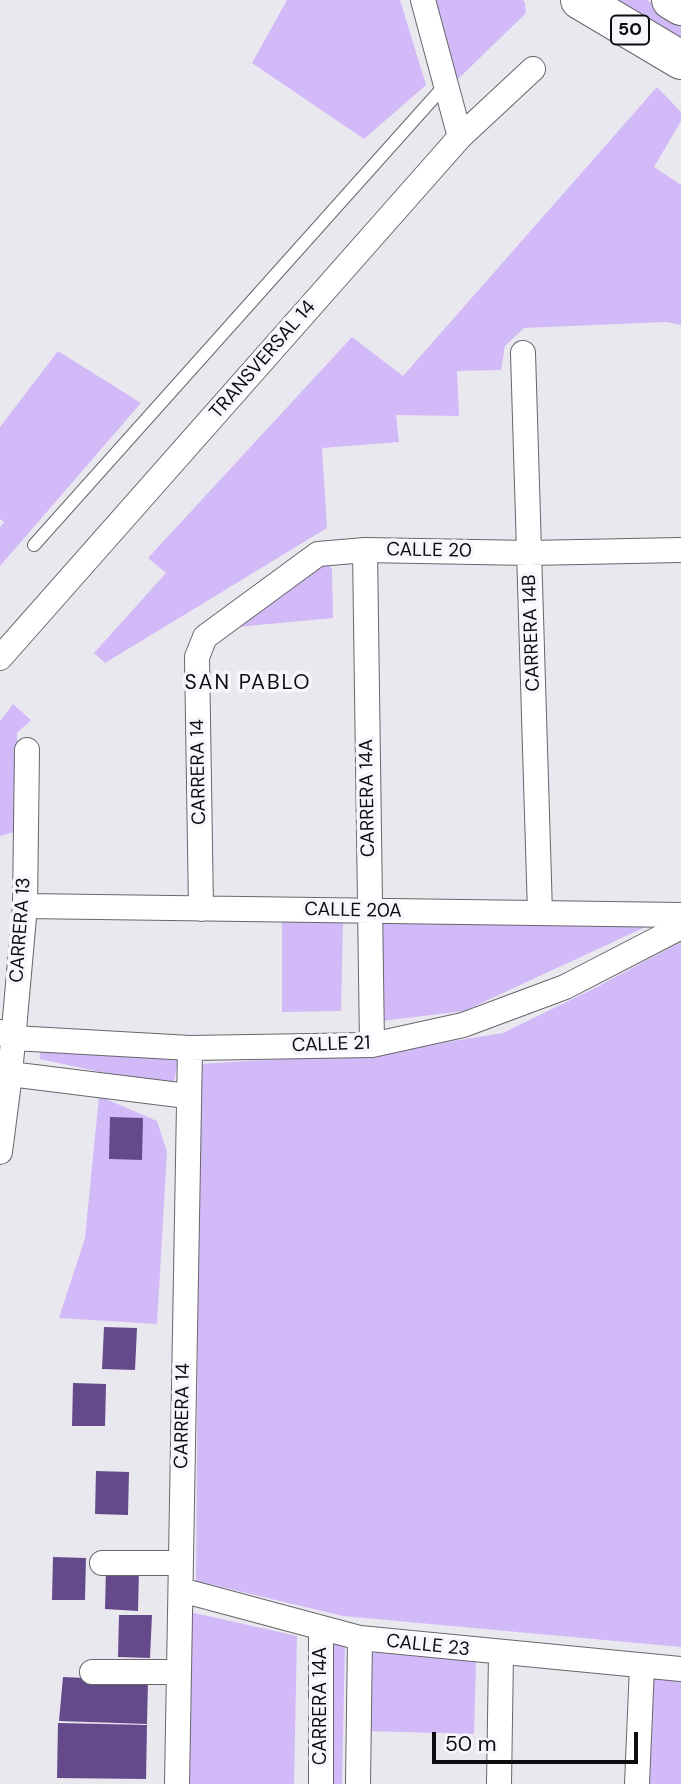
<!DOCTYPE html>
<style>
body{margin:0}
#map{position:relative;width:681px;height:1784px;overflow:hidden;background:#eae8ef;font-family:"DM Sans",sans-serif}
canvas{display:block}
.scale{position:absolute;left:432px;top:1732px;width:206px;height:32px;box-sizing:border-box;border:4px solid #0d0c0f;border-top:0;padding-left:9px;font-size:21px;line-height:24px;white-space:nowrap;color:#0d0c0f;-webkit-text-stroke:5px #f8f5fc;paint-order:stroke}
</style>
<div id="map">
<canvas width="681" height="1784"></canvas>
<div class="scale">50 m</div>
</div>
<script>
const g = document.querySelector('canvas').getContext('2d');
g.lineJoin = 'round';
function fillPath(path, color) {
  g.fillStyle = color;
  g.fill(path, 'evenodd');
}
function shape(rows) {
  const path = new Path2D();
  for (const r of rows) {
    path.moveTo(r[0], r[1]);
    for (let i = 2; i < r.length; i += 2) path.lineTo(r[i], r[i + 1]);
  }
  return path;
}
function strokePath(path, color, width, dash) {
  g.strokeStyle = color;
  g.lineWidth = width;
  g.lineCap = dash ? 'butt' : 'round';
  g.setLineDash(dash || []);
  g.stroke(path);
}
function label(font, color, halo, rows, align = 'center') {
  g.font = font + ' "DM Sans",sans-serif';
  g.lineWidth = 7;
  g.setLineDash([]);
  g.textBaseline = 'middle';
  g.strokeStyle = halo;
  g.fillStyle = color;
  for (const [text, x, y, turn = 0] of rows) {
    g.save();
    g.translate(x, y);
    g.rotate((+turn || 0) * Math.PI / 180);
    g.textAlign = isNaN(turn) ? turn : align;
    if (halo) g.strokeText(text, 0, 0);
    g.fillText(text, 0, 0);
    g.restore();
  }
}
fillPath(shape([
 [287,0,400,0,426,85,364,139,252,63],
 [434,0,523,0,525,3,526,13,455,82],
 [605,0,647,0,681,20,681,43],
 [657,87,681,112,681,121,654,167,681,185,681,325,666,322,524,328,505,346,501,370,457,371,459,416,396,415,399,442,322,448,327,528,105,663,94,653,166,573,148,558,352,337,403,376],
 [58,351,141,403,0,566,0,527,4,522,0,519,0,427],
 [326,560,332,569,333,618,216,629],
 [13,704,31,720,17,733,17,831,0,836,0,721],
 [370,920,654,923,464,1011,374,1022],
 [282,921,343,921,341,1011,282,1012],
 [681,942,681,1647,343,1616,196,1581,200,1064,379,1053,503,1033,593,989],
 [41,1044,179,1054,170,1106,124,1077,40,1059],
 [99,1096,157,1121,167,1152,157,1324,59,1318,85,1238],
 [190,1612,297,1636,294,1784,185,1784],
 [314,1635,345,1643,342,1784,313,1784],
 [368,1652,476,1661,474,1734,365,1731],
 [651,1666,681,1671,681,1784,649,1784]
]), '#d1baf7');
fillPath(shape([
 [110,1117,143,1118,142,1160,109,1159],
 [104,1327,137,1328,135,1370,102,1369],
 [73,1383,106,1384,105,1426,72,1426],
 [96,1471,129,1472,128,1515,95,1514],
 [53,1557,86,1558,85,1600,52,1600],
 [106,1567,139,1568,138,1611,105,1609],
 [119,1615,152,1615,150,1658,118,1657],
 [63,1677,148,1681,147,1724,59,1721],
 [58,1723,147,1725,146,1779,57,1778]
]), '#654a8b');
const lane = shape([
 [34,545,446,84]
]);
const street = shape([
 [423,0,460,137],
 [523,353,540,913],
 [365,550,372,1045],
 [0,658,460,137,533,69],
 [25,906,681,915],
 [201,909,197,657,205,637,318,554,365,550,529,553,681,550],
 [0,1032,14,1038,190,1048,372,1045,463,1025,565,987,681,927],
 [10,1074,187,1096],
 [0,1152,10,1074,25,906,27,750],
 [102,1563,181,1563],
 [181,1590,360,1638,681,1669],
 [321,1628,321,1784],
 [92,1672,177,1672],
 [177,1784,190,1048],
 [358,1784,360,1638],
 [499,1784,501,1654],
 [637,1784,642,1666]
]);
const highway = shape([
 [580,0,681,60],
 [671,0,681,6]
]);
strokePath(lane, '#68666b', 14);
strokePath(street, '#68666b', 26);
strokePath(highway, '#68666b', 40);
strokePath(lane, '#fff', 12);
strokePath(street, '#fff', 24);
strokePath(highway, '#fff', 38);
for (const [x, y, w] of [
 [630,30,38]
]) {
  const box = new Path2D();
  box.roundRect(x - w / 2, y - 14.5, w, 29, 5);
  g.fillStyle = '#f8f5fc';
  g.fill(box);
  strokePath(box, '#0d0c0f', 2);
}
label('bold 18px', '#0d0c0f', null, [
 ["50",630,30]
]);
label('19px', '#0d0c0f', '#f8f5fc', [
 ["TRANSVERSAL 14",263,360,-49],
 ["CALLE 20",429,551,1],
 ["CARRERA 14B",532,633,-92],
 ["CARRERA 14",199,772,-91],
 ["CARRERA 14A",368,798,-91],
 ["CALLE 20A",353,911,1],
 ["CARRERA 13",21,930,-86],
 ["CALLE 21",331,1045,-2],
 ["CARRERA 14",183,1416,-89],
 ["CALLE 23",428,1646,6],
 ["CARRERA 14A",321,1706,-90]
]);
g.letterSpacing = '2px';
label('21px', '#0d0c0f', '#f8f5fc', [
 ["SAN PABLO",248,683]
]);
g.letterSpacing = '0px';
</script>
